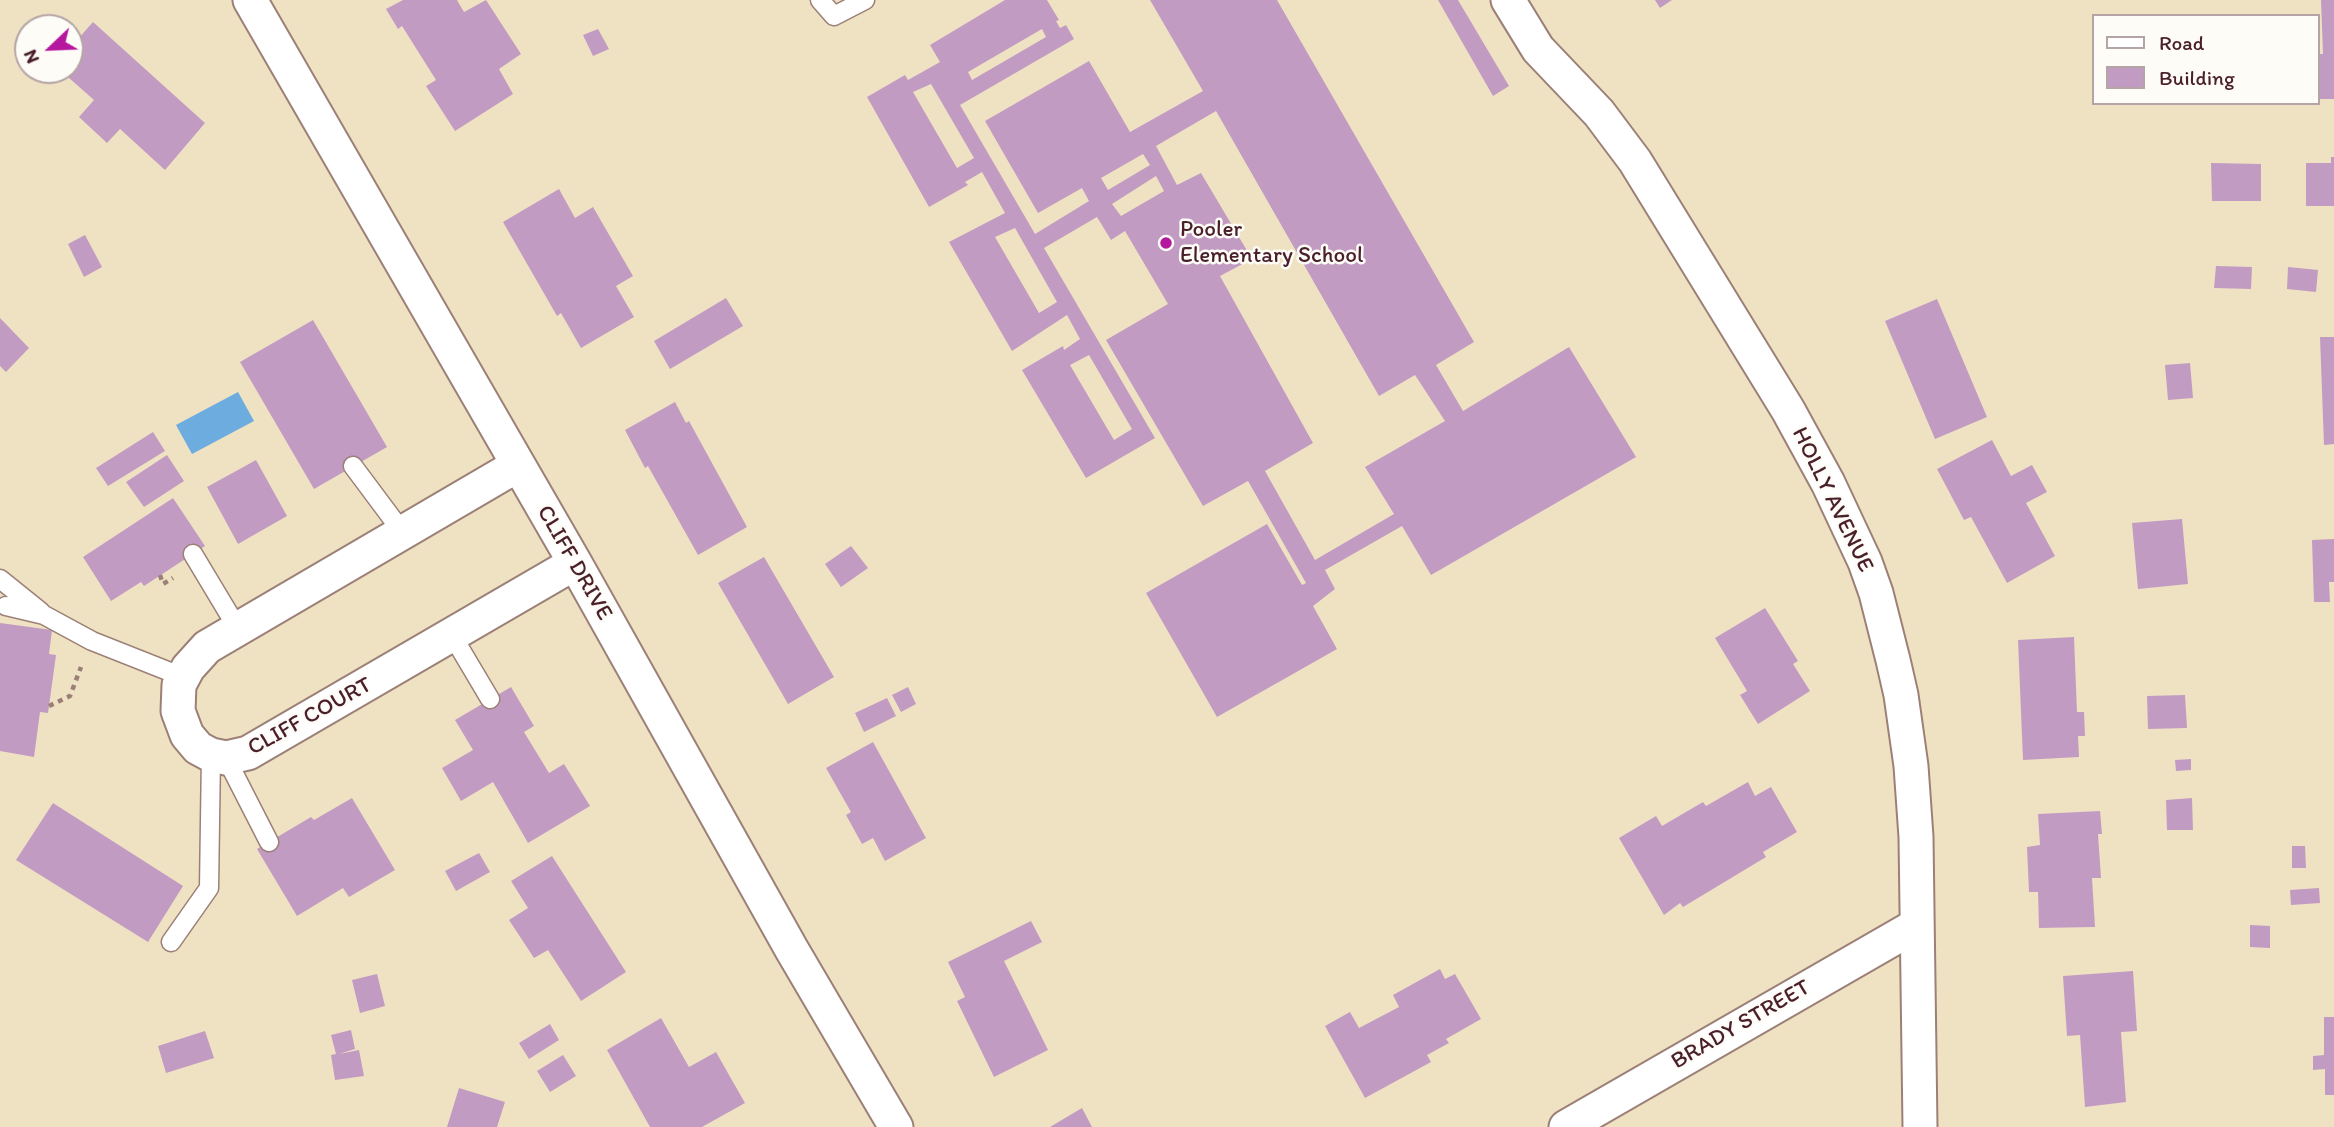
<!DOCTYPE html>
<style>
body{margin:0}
#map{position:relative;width:2334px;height:1127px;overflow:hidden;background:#efe2c3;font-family:Itim,sans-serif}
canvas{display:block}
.legend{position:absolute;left:2092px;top:14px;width:228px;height:91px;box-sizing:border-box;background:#fdfcf7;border:2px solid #b5a4a5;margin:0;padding:9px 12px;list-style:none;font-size:21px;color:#4a1f2b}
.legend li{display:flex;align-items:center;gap:14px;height:35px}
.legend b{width:35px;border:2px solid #b5a4a5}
.north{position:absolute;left:14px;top:14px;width:70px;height:70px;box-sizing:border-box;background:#fdfcf7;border:2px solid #b5a4a5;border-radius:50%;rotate:247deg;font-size:19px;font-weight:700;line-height:28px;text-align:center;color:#4a1f2b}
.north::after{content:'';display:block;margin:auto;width:24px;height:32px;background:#b5179e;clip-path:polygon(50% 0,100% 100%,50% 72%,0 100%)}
</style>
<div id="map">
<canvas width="2334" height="1127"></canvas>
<ul class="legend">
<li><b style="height:9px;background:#fff"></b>Road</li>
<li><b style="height:19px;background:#c29bc3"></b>Building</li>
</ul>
<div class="north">N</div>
</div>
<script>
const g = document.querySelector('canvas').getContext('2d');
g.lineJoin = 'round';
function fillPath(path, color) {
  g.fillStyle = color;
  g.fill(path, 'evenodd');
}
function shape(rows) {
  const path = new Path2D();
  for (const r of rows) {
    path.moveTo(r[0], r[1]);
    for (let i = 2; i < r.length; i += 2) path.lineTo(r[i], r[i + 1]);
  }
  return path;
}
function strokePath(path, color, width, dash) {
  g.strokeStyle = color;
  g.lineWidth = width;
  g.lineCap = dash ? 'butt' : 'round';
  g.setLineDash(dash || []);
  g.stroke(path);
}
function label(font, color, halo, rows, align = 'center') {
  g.font = font + ' Itim,sans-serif';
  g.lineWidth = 5;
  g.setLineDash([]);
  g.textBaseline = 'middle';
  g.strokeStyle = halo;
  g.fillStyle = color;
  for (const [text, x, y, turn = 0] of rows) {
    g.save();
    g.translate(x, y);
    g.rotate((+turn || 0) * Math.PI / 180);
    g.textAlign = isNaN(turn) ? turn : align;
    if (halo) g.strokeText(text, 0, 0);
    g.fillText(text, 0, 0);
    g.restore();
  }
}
fillPath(shape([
 [238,392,254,421,192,454,176,425]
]), '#6cacdf');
fillPath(shape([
 [403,0,457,0,464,12,486,0,521,54,499,69,513,94,455,131,426,86,436,80,402,26,398,29,386,9],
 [1005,0,1047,0,1059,20,1056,21,1060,28,1066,25,1074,39,960,105,1035,234,1089,201,1082,188,1038,213,985,121,1089,61,1130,132,1203,91,1150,0,1277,0,1474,342,1436,365,1463,411,1569,347,1636,457,1431,575,1402,526,1325,570,1335,589,1313,606,1337,649,1217,717,1146,593,1267,524,1302,585,1306,583,1248,481,1203,506,1106,340,1168,304,1125,231,1111,240,1097,217,1044,248,1155,438,1086,478,1022,370,1063,346,1064,350,1080,339,1067,315,1012,351,949,242,1005,213,982,172,965,182,968,185,929,207,867,97,905,75,908,80,940,62,930,45],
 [1042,29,1046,37,972,80,968,72],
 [931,84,974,158,957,168,913,92],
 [1216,111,1379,396,1415,375,1445,421,1365,467,1394,514,1315,560,1265,471,1313,443,1220,276,1252,259,1201,173,1177,185,1156,146],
 [1143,154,1150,165,1108,190,1101,178],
 [1156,176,1164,191,1121,216,1112,204],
 [1015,228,1057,302,1039,313,995,237],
 [1089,355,1132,429,1114,440,1070,365],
 [1438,0,1458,0,1509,86,1493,96],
 [1655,0,1672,0,1660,8],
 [2321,0,2334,0,2334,99,2318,99,2318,54,2323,54],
 [93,22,205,123,165,170,120,129,107,143,79,117,94,100,60,70,70,70,70,48],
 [598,29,609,49,593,56,583,35],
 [2331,157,2334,157,2334,206,2306,206,2306,163,2331,163],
 [2211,163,2261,164,2261,201,2212,201],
 [559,189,575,218,593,207,633,276,616,286,634,317,581,348,561,313,557,316,503,222],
 [85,235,102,267,84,277,68,244],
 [2216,266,2252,267,2251,289,2214,288],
 [2288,267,2318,270,2316,292,2287,289],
 [726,298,743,326,670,369,654,341],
 [1937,299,1987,417,1935,439,1885,321],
 [0,318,29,348,6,372,0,366],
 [313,320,387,447,314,489,240,362],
 [2320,337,2334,337,2334,444,2324,445],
 [2190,363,2193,398,2168,400,2165,365],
 [675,402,686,423,689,421,747,527,698,555,648,466,645,468,625,430],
 [153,432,165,451,108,486,96,468],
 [1992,440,2011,476,2032,465,2047,492,2026,503,2055,556,2007,583,1971,517,1964,520,1937,469],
 [167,455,184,481,144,507,126,482],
 [256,460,287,516,238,544,207,487],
 [173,498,205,546,144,586,141,582,111,601,83,557],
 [2182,519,2188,584,2138,589,2132,523],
 [2334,539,2334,582,2329,582,2330,602,2314,602,2312,540],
 [851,546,868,568,841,587,825,564],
 [764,557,834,677,788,704,718,583],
 [1765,608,1798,661,1793,664,1810,691,1758,724,1740,695,1747,691,1715,638],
 [0,623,52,630,49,654,56,655,49,706,48,713,40,712,34,757,0,751],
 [2074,637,2077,712,2084,712,2085,736,2078,736,2079,757,2023,760,2018,640],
 [511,687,534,726,524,732,549,773,564,764,590,806,528,843,493,782,461,801,442,768,473,750,455,720],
 [908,687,916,704,901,712,892,695],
 [2185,695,2187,728,2148,729,2147,696],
 [887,698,896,716,864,732,855,713],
 [873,742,926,838,885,861,873,838,862,844,846,815,851,812,826,768],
 [2191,759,2191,770,2176,771,2175,760],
 [1748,782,1755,796,1771,787,1797,832,1763,852,1766,857,1683,907,1680,903,1664,915,1619,838,1656,816,1662,826,1703,802,1706,806],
 [352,798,395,870,349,897,343,888,297,916,257,849,311,817,314,820],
 [2192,798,2193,830,2167,830,2166,800],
 [53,803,183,886,148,942,16,860],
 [2100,811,2102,834,2098,834,2101,878,2092,878,2095,927,2039,928,2038,892,2029,892,2027,847,2040,845,2038,814],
 [2292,846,2305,846,2306,868,2292,868],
 [479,853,490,872,456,891,445,871],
 [552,856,626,972,581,1001,548,950,534,958,509,920,528,908,511,881],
 [2319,888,2320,903,2291,905,2290,890],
 [1031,921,1042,942,1004,961,1048,1050,994,1077,957,1001,965,997,948,962],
 [2250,925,2270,926,2270,948,2250,947],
 [1440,969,1445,979,1455,974,1481,1019,1446,1039,1449,1043,1427,1055,1431,1062,1365,1098,1325,1026,1350,1012,1359,1028,1399,1007,1393,995],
 [2133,971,2137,1031,2121,1032,2126,1102,2085,1107,2080,1035,2067,1036,2063,976],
 [377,974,385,1006,360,1013,352,980],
 [2324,1017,2334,1017,2334,1095,2325,1095,2325,1069,2313,1070,2313,1056,2324,1055],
 [661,1018,689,1067,716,1052,745,1103,702,1127,650,1127,607,1050],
 [550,1024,559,1040,529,1059,519,1043],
 [351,1030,355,1049,339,1054,359,1050,364,1076,335,1080,331,1055,336,1054,331,1035],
 [205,1031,214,1058,166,1073,158,1046],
 [563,1055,576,1076,550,1092,537,1071],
 [459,1088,505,1102,497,1127,447,1127],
 [1082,1108,1092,1127,1050,1127]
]), '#c29bc3');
const lane = shape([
 [820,0,834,16,865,0],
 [353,466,403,533],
 [193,554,238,629],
 [0,579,41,612],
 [6,606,44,615,92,641,183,677],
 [452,635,490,699],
 [226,758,269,842],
 [171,942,209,888,211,755]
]);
const street = shape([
 [250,0,575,563,792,950,896,1127],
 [1508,0,1538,49,1599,113,1635,161,1788,410,1828,483,1865,562,1876,593,1893,660,1901,695,1911,766,1916,837,1920,1127],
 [518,465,207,647,188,668,179,685,178,711,187,735,198,748,211,755,226,758,248,753,575,563],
 [1566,1127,1917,925]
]);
strokePath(lane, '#9c8077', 21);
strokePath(street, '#9c8077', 37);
strokePath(shape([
 [160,575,163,584,173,578],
 [49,706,70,696,81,667]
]), '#9c8077', 4.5, [5, 5]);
strokePath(lane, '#fff', 18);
strokePath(street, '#fff', 33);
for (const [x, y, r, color] of [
 [1166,243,7,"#b5179e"]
]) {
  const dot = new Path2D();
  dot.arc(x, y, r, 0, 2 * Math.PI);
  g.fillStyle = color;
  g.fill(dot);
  strokePath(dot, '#fdfcf7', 2.5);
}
label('23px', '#4a1f2b', '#fdfcf7', [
 ["Pooler",1180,230],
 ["Elementary School",1180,256]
], 'left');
label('23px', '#4a1f2b', '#fdfcf7', [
 ["HOLLY AVENUE",1832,500,64],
 ["CLIFF DRIVE",574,563,60],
 ["CLIFF COURT",310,717,-29],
 ["BRADY STREET",1741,1025,-30]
]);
</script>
